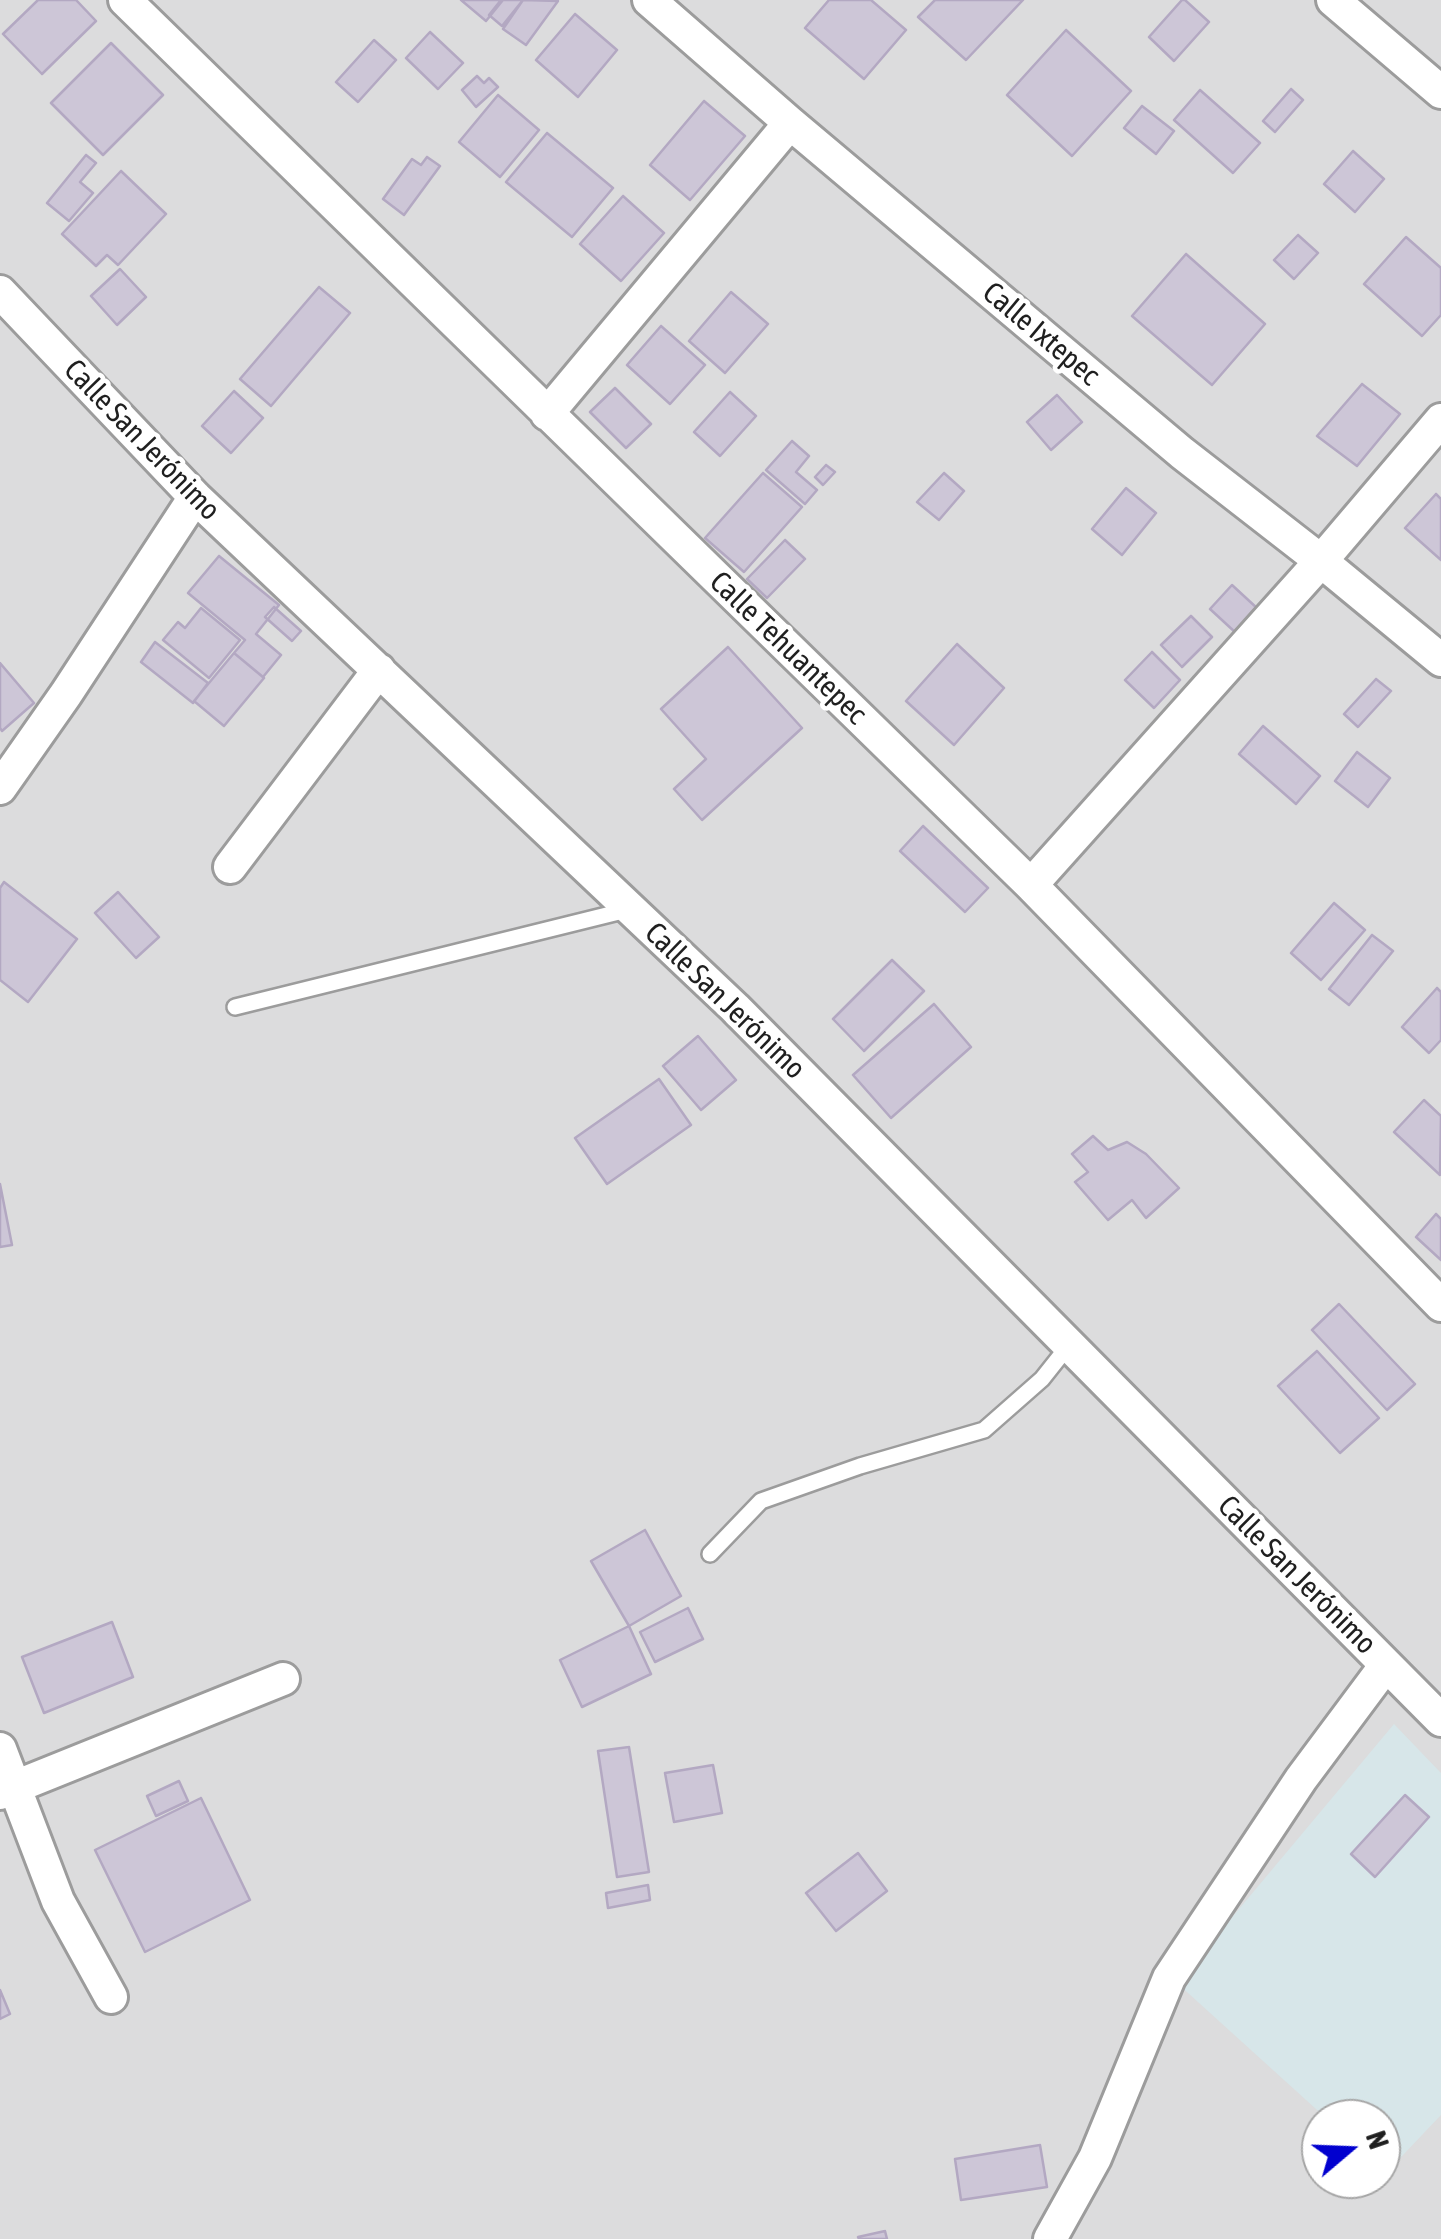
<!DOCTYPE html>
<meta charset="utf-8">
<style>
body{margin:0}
#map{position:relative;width:1441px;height:2239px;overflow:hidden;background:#ede6f0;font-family:"Asap Condensed",sans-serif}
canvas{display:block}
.north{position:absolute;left:1301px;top:2099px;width:100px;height:100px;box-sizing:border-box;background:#fff;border:2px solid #a5a5a5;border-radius:50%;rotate:71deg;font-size:28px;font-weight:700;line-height:40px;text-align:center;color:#1f1f1f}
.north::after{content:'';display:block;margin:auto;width:35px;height:45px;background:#0100cf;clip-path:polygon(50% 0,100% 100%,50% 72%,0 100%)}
</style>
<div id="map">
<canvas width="1441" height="2239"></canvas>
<div class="north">N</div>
</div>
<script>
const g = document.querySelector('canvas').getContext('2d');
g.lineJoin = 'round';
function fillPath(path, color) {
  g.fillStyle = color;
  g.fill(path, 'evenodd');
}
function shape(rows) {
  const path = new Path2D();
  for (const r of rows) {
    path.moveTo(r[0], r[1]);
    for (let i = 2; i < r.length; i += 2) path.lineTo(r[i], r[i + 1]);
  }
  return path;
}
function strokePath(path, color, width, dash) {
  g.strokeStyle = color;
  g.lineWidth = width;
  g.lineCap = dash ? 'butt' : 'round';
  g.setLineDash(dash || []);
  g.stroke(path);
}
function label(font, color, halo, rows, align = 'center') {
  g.font = font + ' "Asap Condensed",sans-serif';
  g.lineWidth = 9;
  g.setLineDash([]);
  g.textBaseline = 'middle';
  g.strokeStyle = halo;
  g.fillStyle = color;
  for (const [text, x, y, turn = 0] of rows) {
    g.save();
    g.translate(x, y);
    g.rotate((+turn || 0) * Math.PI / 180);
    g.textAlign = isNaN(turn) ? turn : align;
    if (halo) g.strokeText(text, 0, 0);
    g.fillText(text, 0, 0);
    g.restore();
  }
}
fillPath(shape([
 [0,0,1441,0,1441,2239,0,2239],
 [1321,2119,1381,2119,1381,2179,1321,2179]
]), '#dcdcdd');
fillPath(shape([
 [1394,1724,1441,1773,1441,2115,1386,2173,1381,2169,1381,2119,1327,2119,1177,1983]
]), '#d7e6e9');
const building = shape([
 [38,0,76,0,96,21,42,74,3,34,38,0],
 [461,0,503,0,486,21,461,0],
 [501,0,523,0,502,26,489,15,501,0],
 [523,0,558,1,526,45,503,29,523,0],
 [829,0,871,0,906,30,864,79,805,28,829,0],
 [935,0,1023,0,966,60,918,17,935,0],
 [1182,0,1185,0,1209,22,1174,61,1149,37,1182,0],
 [575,14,617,50,578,97,536,60,575,14],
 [1066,30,1131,91,1072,156,1007,95,1066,30],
 [430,32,463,63,438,89,406,58,430,32],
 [374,40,396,60,358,102,336,82,374,40],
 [111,43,163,95,103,155,51,103,111,43],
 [477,76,484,83,489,78,498,87,476,107,462,90,477,76],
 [1291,89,1303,100,1275,132,1263,121,1291,89],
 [1200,90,1260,143,1233,173,1174,120,1200,90],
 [498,95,539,130,500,177,459,142,498,95],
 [704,101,745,136,690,200,650,165,704,101],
 [1142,106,1174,131,1156,154,1124,128,1142,106],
 [547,133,613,188,572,237,506,182,547,133],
 [1353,151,1384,179,1355,212,1324,184,1353,151],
 [86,155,96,163,80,182,93,193,69,221,47,203,86,155],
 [427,157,440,166,404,215,383,199,412,159,421,165,427,157],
 [121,171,166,214,118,265,107,255,96,266,62,234,121,171],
 [623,196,664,233,621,281,580,244,623,196],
 [1298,235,1318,253,1294,279,1274,260,1298,235],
 [1406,237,1441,268,1441,315,1422,336,1364,284,1406,237],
 [1186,254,1265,324,1212,385,1132,316,1186,254],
 [120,269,146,297,117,325,91,296,120,269],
 [319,287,350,313,271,406,240,379,319,287],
 [731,292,768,324,725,373,689,341,731,292],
 [661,326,705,365,670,404,627,365,661,326],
 [1362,384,1400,414,1357,466,1317,436,1362,384],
 [615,388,651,424,626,448,590,412,615,388],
 [234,391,263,418,231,453,202,426,234,391],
 [730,392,756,416,720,456,694,432,730,392],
 [1057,395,1082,422,1051,450,1027,422,1057,395],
 [792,441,809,456,796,472,817,490,805,504,766,470,792,441],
 [826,465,835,472,823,485,815,477,826,465],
 [763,473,802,507,744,572,705,538,763,473],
 [944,473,964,491,939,520,917,502,944,473],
 [1126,488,1156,513,1122,555,1092,529,1126,488],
 [1436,494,1441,499,1441,560,1405,528,1436,494],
 [785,540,805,559,767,598,747,579,785,540],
 [219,556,279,605,256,634,281,655,263,677,234,653,245,640,188,593,219,556],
 [1232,585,1258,609,1236,633,1210,609,1232,585],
 [274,607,301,631,292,641,265,617,274,607],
 [201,608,240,640,209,678,163,640,178,622,185,628,201,608],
 [1191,616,1212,637,1182,667,1161,645,1191,616],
 [155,642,208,683,193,703,141,662,155,642],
 [957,644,1004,688,954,745,906,701,957,644],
 [728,647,802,728,702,820,674,789,706,759,661,709,728,647],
 [1152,652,1180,680,1154,708,1125,680,1152,652],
 [234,653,264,678,224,726,194,701,234,653],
 [0,663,34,703,2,731,0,728,0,663],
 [1376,679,1391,691,1358,727,1344,714,1376,679],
 [1263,726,1320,776,1296,804,1239,754,1263,726],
 [1357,752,1390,778,1368,807,1335,781,1357,752],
 [923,826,988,888,965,912,900,851,923,826],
 [4,882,77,939,28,1002,0,980,0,888,4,882],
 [118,892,159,937,136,958,95,913,118,892],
 [1334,903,1365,930,1321,980,1291,953,1334,903],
 [1372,935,1393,951,1349,1005,1329,989,1372,935],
 [892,960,924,991,864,1051,833,1019,892,960],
 [1437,988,1441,992,1441,1040,1429,1053,1402,1027,1437,988],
 [934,1004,971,1047,891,1118,853,1075,934,1004],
 [698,1036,736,1080,701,1110,663,1066,698,1036],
 [659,1079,691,1125,607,1184,575,1138,659,1079],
 [1424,1100,1441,1116,1440,1175,1394,1132,1424,1100],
 [1093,1136,1108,1150,1127,1142,1146,1154,1179,1188,1146,1218,1132,1200,1108,1220,1075,1182,1088,1172,1072,1154,1093,1136],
 [0,1184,12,1245,0,1247,0,1184],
 [1436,1214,1441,1219,1441,1260,1416,1237,1436,1214],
 [1339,1304,1415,1384,1387,1410,1312,1330,1339,1304],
 [1317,1351,1379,1418,1340,1453,1278,1386,1317,1351],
 [645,1530,681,1596,629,1626,591,1561,645,1530],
 [688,1608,703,1639,655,1662,640,1632,688,1608],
 [112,1622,133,1677,44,1713,22,1657,112,1622],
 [629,1626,651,1674,582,1707,560,1660,629,1626],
 [629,1747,649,1872,617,1877,598,1751,629,1747],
 [713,1765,722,1813,674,1822,665,1773,713,1765],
 [179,1781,188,1801,156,1816,147,1796,179,1781],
 [1405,1795,1429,1817,1375,1877,1351,1854,1405,1795],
 [201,1798,250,1900,145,1952,95,1850,201,1798],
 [858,1853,887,1891,836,1931,806,1893,858,1853],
 [648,1885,650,1900,608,1908,606,1893,648,1885],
 [0,1990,10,2014,0,2019,0,1990],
 [1040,2145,1047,2187,961,2200,955,2159,1040,2145],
 [885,2231,887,2239,859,2239,858,2237,885,2231]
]);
fillPath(building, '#cdc6d7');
strokePath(building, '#b3a8c2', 2.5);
const service = shape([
 [235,1007,631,909],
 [710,1554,761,1501,860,1466,984,1430,1042,1379,1069,1345]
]);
const minor = shape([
 [125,0,1031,885,1441,1305],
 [649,0,790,123,1182,453,1321,561,1441,660],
 [1333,0,1441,92],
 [0,292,195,497,735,1008,1441,1720],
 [547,414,790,123],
 [0,788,66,694,195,497],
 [230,867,379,670],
 [1031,885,1321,561,1441,420],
 [0,1749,58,1901,111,1997],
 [0,1793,283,1679],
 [1050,2239,1095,2158,1169,1978,1301,1779,1386,1665]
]);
strokePath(service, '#9c9c9c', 20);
strokePath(minor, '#9c9c9c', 38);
strokePath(service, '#fff', 15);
strokePath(minor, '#fff', 32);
label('30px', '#1f1f1f', '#fff', [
 ["Calle Ixtepec",1041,334,40],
 ["Calle San Jerónimo",142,440,46],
 ["Calle Tehuantepec",788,648,44],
 ["Calle San Jerónimo",725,1001,44],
 ["Calle San Jerónimo",1297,1575,45]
]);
</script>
